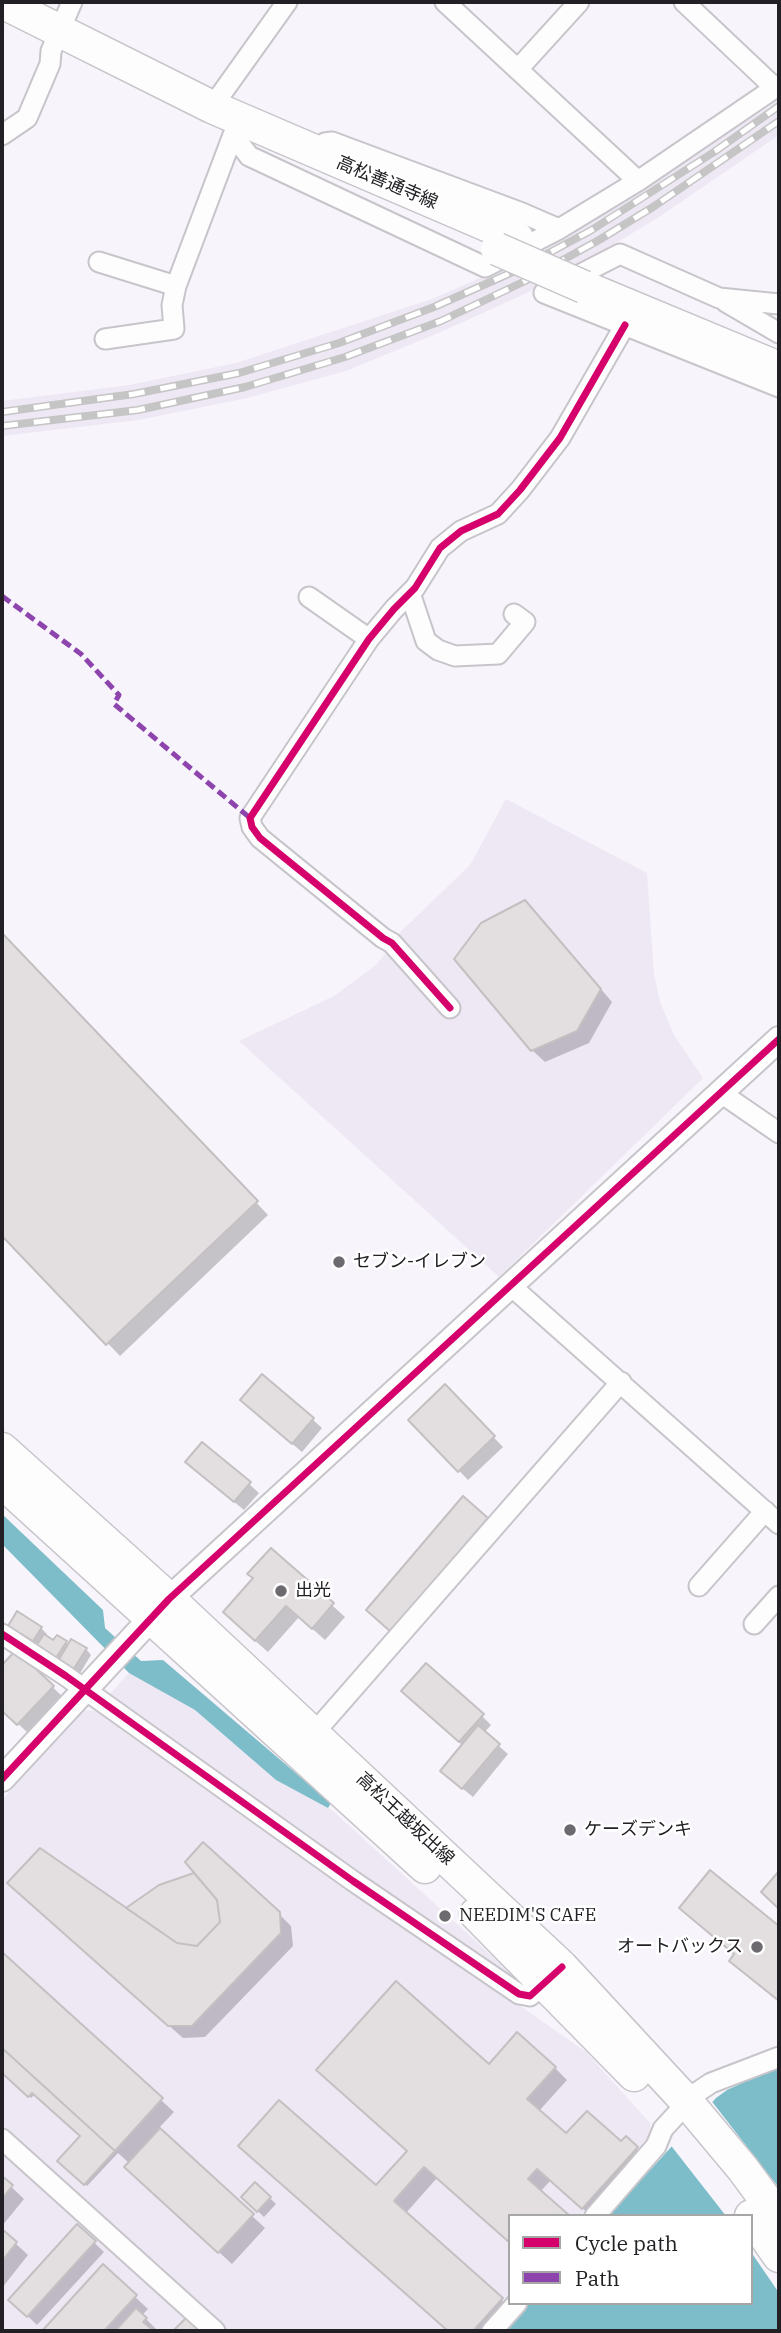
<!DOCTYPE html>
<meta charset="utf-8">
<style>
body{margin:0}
#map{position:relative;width:781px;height:2333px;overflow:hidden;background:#f7f4fb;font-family:"IBM Plex Serif",serif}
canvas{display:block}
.frame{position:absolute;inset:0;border:4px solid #222024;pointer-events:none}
.legend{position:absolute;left:508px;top:2214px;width:245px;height:91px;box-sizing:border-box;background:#fff;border:2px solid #a7a6a7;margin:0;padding:9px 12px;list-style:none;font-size:21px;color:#222024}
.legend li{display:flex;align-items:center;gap:14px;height:35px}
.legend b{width:35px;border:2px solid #a7a6a7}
</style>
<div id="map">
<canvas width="781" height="2333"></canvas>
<div class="frame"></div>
<ul class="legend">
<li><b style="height:9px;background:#d6006c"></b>Cycle path</li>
<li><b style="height:9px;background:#8e44ad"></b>Path</li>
</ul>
</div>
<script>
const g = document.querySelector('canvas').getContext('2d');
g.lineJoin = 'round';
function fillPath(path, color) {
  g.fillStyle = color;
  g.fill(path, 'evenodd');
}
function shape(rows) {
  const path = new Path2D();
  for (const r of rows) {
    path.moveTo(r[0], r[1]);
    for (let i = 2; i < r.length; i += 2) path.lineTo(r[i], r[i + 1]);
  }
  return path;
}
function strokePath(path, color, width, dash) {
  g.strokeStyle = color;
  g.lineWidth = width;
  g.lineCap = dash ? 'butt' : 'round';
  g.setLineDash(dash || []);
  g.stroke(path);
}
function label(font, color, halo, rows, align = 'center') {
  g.font = font + ' "IBM Plex Serif","Noto Sans JP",serif';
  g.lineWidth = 5;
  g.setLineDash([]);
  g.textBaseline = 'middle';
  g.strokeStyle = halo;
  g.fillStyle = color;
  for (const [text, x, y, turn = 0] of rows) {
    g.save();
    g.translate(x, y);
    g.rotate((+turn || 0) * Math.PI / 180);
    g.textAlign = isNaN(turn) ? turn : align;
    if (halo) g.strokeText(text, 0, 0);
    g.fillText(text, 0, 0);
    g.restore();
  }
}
fillPath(shape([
 [779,92,779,135,659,217,606,249,529,292,443,331,346,371,247,398,139,420,2,436,2,401,129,385,236,363,432,299,510,265],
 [506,799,647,873,654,974,660,1002,674,1035,703,1078,499,1277,239,1041,334,996,376,965,388,950,391,941,470,865],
 [129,1673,195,1710,276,1780,332,1810,513,1975,506,1981,108,1696],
 [84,1710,100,1711,586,2052,650,2123,652,2143,587,2216,510,2216,510,2302,483,2331,223,2331,2,2128,2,1800],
 [2,2149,208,2331,2,2331]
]), '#eee8f5');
fillPath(shape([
 [2,1514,103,1610,105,1628,141,1661,163,1660,331,1803,328,1808,276,1780,195,1710,129,1673,2,1544],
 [779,2066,779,2331,506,2331,530,2303,751,2303,751,2216,608,2216,716,2098,727,2090]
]), '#7dbdc9');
fillPath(shape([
 [710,2099,779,2188,779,2293,751,2252,751,2216,726,2216,669,2143]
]), '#f7f4fb');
fillPath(shape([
 [537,915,612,1002,589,1043,545,1062,532,1050],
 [2,935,268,1215,120,1356,2,1233],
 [445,1387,503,1447,468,1480,410,1420],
 [251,1409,312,1419,322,1428,302,1452],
 [197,1471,249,1484,259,1493,244,1510],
 [463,1499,499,1532,404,1643],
 [271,1550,345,1617,325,1640,299,1617,268,1652,237,1625,255,1579],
 [17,1614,41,1628,47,1634,45,1637,54,1643,66,1642,69,1646,86,1649,91,1655,79,1675,61,1660,16,1632,10,1626],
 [16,1653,62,1696,28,1733,2,1709,2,1668],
 [413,1700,482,1716,491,1725,484,1733,508,1754,473,1797,452,1780,463,1746],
 [710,1873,779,1928,779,2002,731,1960,736,1955,681,1908],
 [197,1874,278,1913,291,1926,293,1946,205,2037,183,2038,21,1895,126,1910,160,1887],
 [2,1954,174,2112,158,2129,265,2228,232,2264,139,2179,130,2164,118,2153,87,2186,59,2161,82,2136,35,2094,31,2098,2,2071],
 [489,2066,555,2068,567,2080,539,2111,567,2136,636,2148,649,2160,591,2216,551,2180,540,2192,437,2178,405,2214,514,2311,496,2331,449,2331,253,2158,376,2188],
 [2,2178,24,2199,2,2226],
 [255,2184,276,2204,264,2217,243,2197],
 [78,2227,104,2252,37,2325,11,2300],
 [2,2231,28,2255,2,2288],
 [103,2267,148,2309,142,2315,158,2331,44,2331]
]), '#0003');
const building = shape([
 [525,900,601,989,577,1031,531,1051,454,959,481,923,525,900],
 [2,933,258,1201,106,1345,2,1236,2,933],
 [262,1374,314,1418,292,1444,240,1400,262,1374],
 [445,1384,495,1436,458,1472,408,1420,445,1384],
 [202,1442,251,1482,234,1502,185,1462,202,1442],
 [463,1496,488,1518,391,1632,366,1610,463,1496],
 [271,1548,334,1603,312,1629,286,1606,255,1641,223,1612,253,1578,247,1574,271,1548],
 [17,1611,42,1627,33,1641,8,1626,17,1611],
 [44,1634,53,1640,57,1635,67,1641,56,1658,36,1646,44,1634],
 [71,1639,87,1648,73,1670,58,1661,71,1639],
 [16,1650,54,1686,17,1725,2,1711,2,1665,16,1650],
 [426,1663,484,1714,459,1742,401,1691,426,1663],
 [478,1725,500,1744,462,1789,440,1771,478,1725],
 [203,1842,280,1912,281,1933,192,2026,168,2026,7,1883,40,1848,177,1943,197,1946,220,1922,217,1900,185,1862,203,1842],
 [710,1870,779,1926,779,2001,729,1961,734,1954,679,1908,710,1870],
 [779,1871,779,1909,761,1892,779,1871],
 [194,1873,217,1900,220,1922,197,1946,177,1943,126,1908,159,1885,194,1873],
 [2,1952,163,2098,115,2151,2,2048,2,1952],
 [396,1981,489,2064,517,2032,556,2067,527,2099,566,2133,587,2111,621,2141,626,2136,638,2147,582,2209,537,2169,528,2179,570,2216,510,2216,510,2243,424,2167,394,2201,503,2298,473,2331,448,2331,238,2146,279,2100,376,2185,407,2151,316,2070,396,1981],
 [2,2048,115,2151,84,2185,57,2161,80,2136,32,2093,28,2097,2,2073,2,2048],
 [160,2128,254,2214,218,2253,124,2167,160,2128],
 [2,2176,13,2185,2,2199,2,2176],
 [255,2182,271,2197,257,2212,241,2197,255,2182],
 [77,2224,96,2241,27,2317,8,2300,77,2224],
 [2,2229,17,2242,2,2261,2,2229],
 [103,2264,137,2295,104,2331,42,2331,103,2264],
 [136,2308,147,2318,143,2322,154,2331,115,2331,136,2308],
 [189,2315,207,2331,173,2331,189,2315]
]);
fillPath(building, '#e3dfe0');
strokePath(building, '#c4c0c2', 2);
const minor = shape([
 [445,2,638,181],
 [684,2,775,88],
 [519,68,579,2],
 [212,107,287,2],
 [2,135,27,118,50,64,51,51,72,2],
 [233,135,249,156,485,267,559,229,638,181,779,85],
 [325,143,332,142,522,213,559,229],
 [99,262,176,286,233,135],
 [544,293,620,254,719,298,779,304],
 [544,293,779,387],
 [726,302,779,333],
 [105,339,174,329,172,305,176,286],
 [410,593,426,641,438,650,455,656,498,654,525,622,514,614],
 [309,597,369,639],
 [450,1008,392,943,383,938,260,838,252,827,250,818,369,639,394,609,415,588,440,548,461,531,498,514,520,490,560,438,625,325],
 [721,1093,779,1133],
 [511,1286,779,1524],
 [699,1586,765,1511],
 [754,1624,779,1596],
 [2,1634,66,1676,353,1881,519,1994,530,1996,551,1977],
 [308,1740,621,1382],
 [2,2139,215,2331],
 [595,2216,656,2146,663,2129,696,2093,711,2083,779,2057],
 [492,2331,517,2303]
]);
const tertiary = shape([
 [2,1779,169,1599,779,1039]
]);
const primary = shape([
 [2,2,212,107,517,238],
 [584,287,779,368],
 [2,1449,169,1599,562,1967,687,2102,743,2169,779,2218],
 [2,1482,425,1867],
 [476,1914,634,2075],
 [751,2216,779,2256]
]);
strokePath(minor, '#c7c5ca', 23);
strokePath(tertiary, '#c7c5ca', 28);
strokePath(primary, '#c7c5ca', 35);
strokePath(minor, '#fefdfe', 19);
strokePath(tertiary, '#fefdfe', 24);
strokePath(primary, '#fefdfe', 32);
const rail = shape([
 [2,412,134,394,239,373,339,343,434,307,515,271,590,231,714,152,779,106],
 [2,426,138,410,245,387,345,357,441,321,523,282,599,240,653,207,779,121]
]);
strokePath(rail, '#c6c5c6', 8);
strokePath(rail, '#fff', 5, [16]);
const primaryBridge = shape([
 [497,249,584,287]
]);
strokePath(primaryBridge, '#c7c5ca', 35, []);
strokePath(primaryBridge, '#fefdfe', 32);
strokePath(shape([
 [2,596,81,654,119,695,114,704,250,818]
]), '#8e44ad', 5, [10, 5]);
strokePath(shape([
 [450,1008,392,943,383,938,260,838,252,827,250,818,369,639,394,609,415,588,440,548,461,531,498,514,520,490,560,438,625,325],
 [2,1634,66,1676,353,1881,519,1994,530,1996,562,1967],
 [2,1779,169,1599,779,1039]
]), '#d6006c', 7);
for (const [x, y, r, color] of [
 [339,1262,7,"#6d6a6f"],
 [281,1591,7,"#6d6a6f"],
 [570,1830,7,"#6d6a6f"],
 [445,1916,7,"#6d6a6f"],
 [757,1947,7,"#6d6a6f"]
]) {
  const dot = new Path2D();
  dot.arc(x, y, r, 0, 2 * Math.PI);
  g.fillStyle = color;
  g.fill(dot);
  strokePath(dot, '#fff', 2.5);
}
label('18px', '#222024', '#fff', [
 ["高松善通寺線",387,183,23],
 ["高松王越坂出線",405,1819,43]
]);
label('18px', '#222024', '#fff', [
 ["セブン-イレブン",353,1262],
 ["出光",295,1591],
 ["ケーズデンキ",584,1830],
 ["NEEDIM'S CAFE",459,1916],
 ["オートバックス",743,1947,"right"]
], 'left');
</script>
